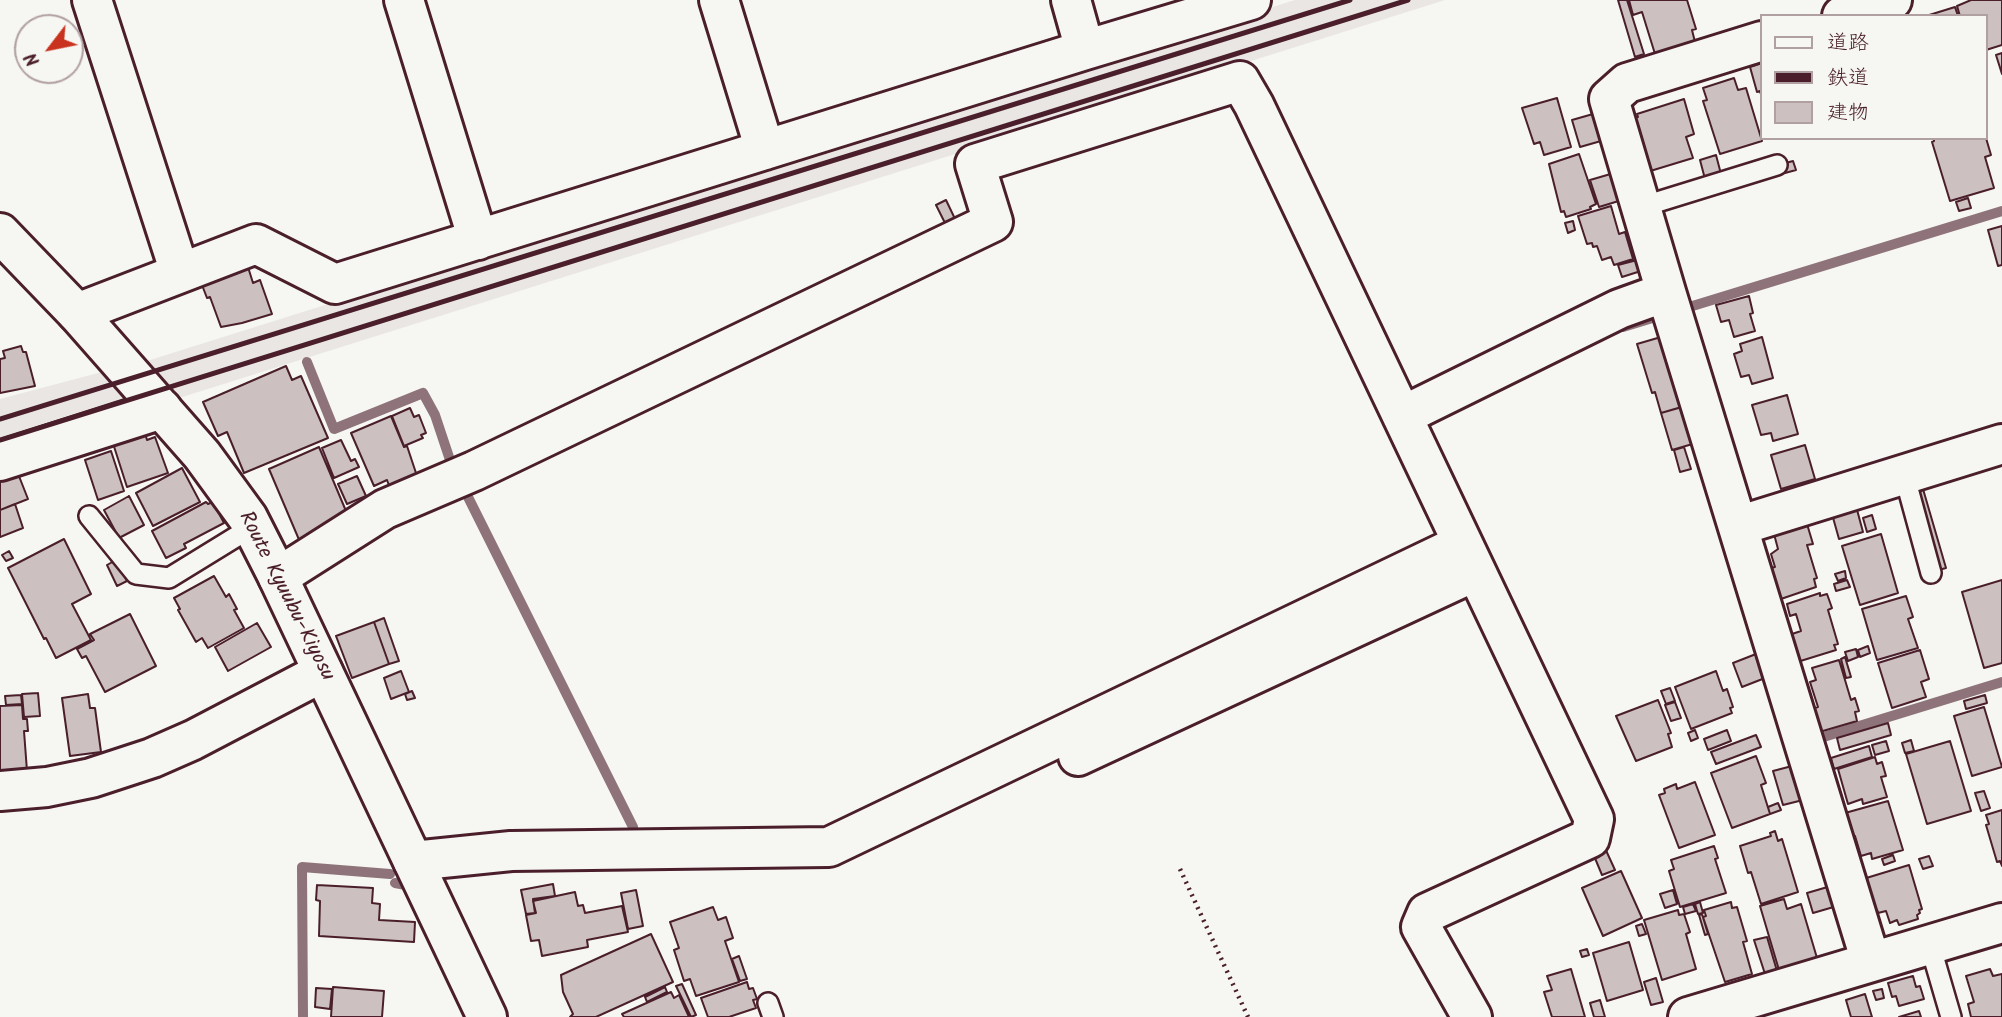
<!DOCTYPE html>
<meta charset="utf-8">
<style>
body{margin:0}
#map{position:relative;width:2002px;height:1017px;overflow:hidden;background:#f6f6f2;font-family:Kalam,"Klee One",sans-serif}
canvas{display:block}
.legend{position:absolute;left:1760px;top:14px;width:228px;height:126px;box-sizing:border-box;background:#f6f6f2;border:2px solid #b1a0a2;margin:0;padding:9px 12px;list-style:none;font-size:21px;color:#4a1f2b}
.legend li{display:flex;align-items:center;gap:14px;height:35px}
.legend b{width:35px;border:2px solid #b1a0a2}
.north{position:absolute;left:14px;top:14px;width:70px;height:70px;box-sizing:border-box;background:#f6f6f2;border:2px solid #b1a0a2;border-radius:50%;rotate:238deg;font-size:19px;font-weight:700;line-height:28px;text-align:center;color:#4a1f2b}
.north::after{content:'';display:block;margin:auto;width:24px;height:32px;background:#c8321e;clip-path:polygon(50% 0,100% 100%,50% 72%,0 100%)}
</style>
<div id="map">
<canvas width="2002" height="1017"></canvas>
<ul class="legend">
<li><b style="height:9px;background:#f6f6f2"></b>道路</li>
<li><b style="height:9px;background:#4a1f2b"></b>鉄道</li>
<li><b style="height:19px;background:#ccc1c0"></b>建物</li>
</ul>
<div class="north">N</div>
</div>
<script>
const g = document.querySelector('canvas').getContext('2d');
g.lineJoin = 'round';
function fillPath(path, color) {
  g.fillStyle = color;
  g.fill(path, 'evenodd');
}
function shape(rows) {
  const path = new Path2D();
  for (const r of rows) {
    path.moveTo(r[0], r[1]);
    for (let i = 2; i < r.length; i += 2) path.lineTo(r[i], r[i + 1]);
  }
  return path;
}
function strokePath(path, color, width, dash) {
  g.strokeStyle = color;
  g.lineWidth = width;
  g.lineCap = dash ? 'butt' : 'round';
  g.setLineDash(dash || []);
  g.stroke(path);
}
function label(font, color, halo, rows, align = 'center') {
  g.font = font + ' Kalam,sans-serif';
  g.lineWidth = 5;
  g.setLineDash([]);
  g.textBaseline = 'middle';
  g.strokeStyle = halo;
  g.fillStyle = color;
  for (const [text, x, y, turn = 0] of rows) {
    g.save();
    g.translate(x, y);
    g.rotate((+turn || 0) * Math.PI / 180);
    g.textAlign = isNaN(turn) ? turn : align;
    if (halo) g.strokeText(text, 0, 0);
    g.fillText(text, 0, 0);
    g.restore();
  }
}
fillPath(shape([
 [1295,0,1445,0,179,398,147,361],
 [102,372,137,411,0,453,0,399]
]), '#e9e6e3');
strokePath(shape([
 [1686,308,2002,211],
 [1623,327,1659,316],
 [307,362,334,429,423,393,435,415,451,463],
 [468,497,633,827],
 [1817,739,2002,682],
 [395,883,406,885],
 [303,1017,302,867,390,874]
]), '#8e747a', 10);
const building = shape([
 [1618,0,1627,0,1644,54,1635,57,1618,0],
 [1629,0,1687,0,1696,29,1692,30,1695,42,1655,54,1642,12,1633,15,1629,0],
 [1971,0,2002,0,2002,45,1986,50,1986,16,1960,16,1957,6,1971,0],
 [1955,7,1958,16,1926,16,1955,7],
 [2002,53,2002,74,1996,55,2002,53],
 [1762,63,1762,98,1760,91,1757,92,1750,67,1762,63],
 [1734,78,1738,90,1746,88,1762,141,1720,154,1703,101,1707,100,1703,88,1734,78],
 [1557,98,1571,147,1544,155,1540,142,1534,144,1522,108,1557,98],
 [1684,99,1694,134,1686,137,1693,158,1647,172,1631,119,1638,117,1637,114,1684,99],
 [1593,114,1601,141,1580,147,1572,120,1593,114],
 [1934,138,1986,138,1991,155,1985,157,1994,188,1950,201,1932,142,1934,141,1934,138],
 [1579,154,1596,204,1590,207,1591,209,1566,217,1564,211,1561,212,1549,164,1579,154],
 [1716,155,1721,174,1705,179,1700,160,1716,155],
 [1793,161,1796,170,1785,173,1782,164,1793,161],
 [1614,173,1622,200,1599,207,1590,180,1614,173],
 [1968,198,1971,208,1959,211,1956,202,1968,198],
 [946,200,956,221,946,225,936,205,946,200],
 [1611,206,1619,234,1625,232,1633,259,1614,265,1611,257,1602,260,1597,246,1593,247,1592,243,1587,244,1578,216,1611,206],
 [1573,221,1575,230,1568,233,1565,223,1573,221],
 [2002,226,2002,265,1998,266,1988,230,2002,226],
 [1641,259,1644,270,1622,277,1618,265,1641,259],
 [248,267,253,283,260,280,272,314,242,323,221,327,210,297,207,298,202,285,248,267],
 [1749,296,1753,313,1750,314,1755,331,1734,337,1729,320,1721,322,1716,305,1749,296],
 [1661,337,1682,407,1661,413,1655,392,1652,393,1637,344,1661,337],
 [1762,337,1773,378,1752,384,1749,375,1741,377,1734,354,1742,351,1740,344,1762,337],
 [21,346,23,352,26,352,35,386,0,393,0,359,5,358,3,351,21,346],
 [286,366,292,380,301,376,328,438,244,473,227,432,218,436,203,402,286,366],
 [1787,395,1798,434,1773,441,1771,433,1761,435,1752,405,1787,395],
 [1685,406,1696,443,1672,450,1661,413,1685,406],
 [410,408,414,417,419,415,426,433,421,435,423,438,404,446,392,416,410,408],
 [391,416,404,447,407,446,417,476,390,488,387,480,374,486,351,433,391,416],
 [142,423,147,440,155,437,168,473,127,487,110,434,142,423],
 [341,440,351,461,355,459,359,467,334,478,322,448,341,440],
 [1805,445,1815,479,1781,489,1771,455,1805,445],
 [319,447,346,511,300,542,269,469,319,447],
 [1684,447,1691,469,1680,472,1674,450,1684,447],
 [111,451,124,491,98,500,85,460,111,451],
 [15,466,28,499,0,510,0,472,15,466],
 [182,468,200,502,153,526,136,493,182,468],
 [357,476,366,496,347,504,338,484,357,476],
 [1923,489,1946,568,1935,571,1912,492,1923,489],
 [129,496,144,525,119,538,104,510,129,496],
 [206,502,208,504,213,502,224,523,184,544,186,548,166,558,152,531,206,502],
 [15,504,23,528,0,537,0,510,15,504],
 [1856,506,1863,532,1839,539,1832,514,1856,506],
 [1872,515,1876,529,1867,532,1863,518,1872,515],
 [1807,524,1813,544,1807,545,1817,578,1814,579,1816,587,1775,601,1766,569,1775,567,1771,554,1778,549,1774,534,1807,524],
 [1881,534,1898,593,1860,605,1842,546,1881,534],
 [64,539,91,594,72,604,91,640,56,658,46,638,44,639,8,568,64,539],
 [9,551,13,558,6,561,2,555,9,551],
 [116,560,127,581,117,586,107,565,116,560],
 [1845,571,1846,578,1838,581,1835,574,1845,571],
 [214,576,226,597,229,594,237,609,234,610,244,628,208,648,202,638,196,642,178,610,180,609,174,598,214,576],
 [1847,580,1850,587,1836,591,1834,584,1847,580],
 [2002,580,2002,663,1984,668,1962,592,2002,580],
 [1820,593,1820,596,1827,594,1832,608,1828,610,1838,644,1834,645,1836,650,1794,663,1786,636,1801,631,1796,614,1790,616,1787,604,1820,593],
 [1906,596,1913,617,1908,619,1918,648,1877,660,1862,609,1906,596],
 [130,614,156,666,105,692,86,656,82,658,77,649,94,640,90,634,130,614],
 [384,618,399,661,389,664,374,622,384,618],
 [374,622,389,664,352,678,336,636,374,622],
 [257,623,271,647,228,671,215,647,257,623],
 [1868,646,1870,653,1860,657,1858,650,1868,646],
 [1856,649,1858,657,1848,661,1845,652,1856,649],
 [1920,650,1929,679,1921,682,1926,697,1892,708,1878,663,1920,650],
 [1756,654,1765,678,1742,687,1733,663,1756,654],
 [1845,657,1851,677,1846,678,1841,659,1845,657],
 [1839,660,1851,700,1855,698,1859,711,1855,712,1857,721,1816,733,1808,710,1818,707,1810,682,1816,680,1812,668,1839,660],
 [401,671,409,692,391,699,384,678,401,671],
 [1716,671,1723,691,1727,689,1733,707,1730,708,1732,713,1691,729,1675,687,1716,671],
 [1670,688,1675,701,1666,704,1661,691,1670,688],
 [412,691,415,698,407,700,405,694,412,691],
 [38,693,40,716,24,717,22,694,38,693],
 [88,694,90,708,95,708,101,752,70,756,62,698,88,694],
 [21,695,22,704,6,705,5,696,21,695],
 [1985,695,1987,703,1966,709,1964,701,1985,695],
 [1658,700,1671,733,1668,734,1672,747,1636,761,1616,716,1658,700],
 [1675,702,1681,718,1671,721,1665,705,1675,702],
 [22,705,23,719,27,719,28,731,24,731,27,771,0,773,0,706,22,705],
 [1984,707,2002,767,1972,776,1954,716,1984,707],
 [1888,723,1891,735,1840,750,1837,738,1888,723],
 [1695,730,1698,738,1691,741,1688,733,1695,730],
 [1727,730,1731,741,1708,750,1704,739,1727,730],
 [1756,735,1761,747,1716,764,1711,752,1756,735],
 [1911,740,1914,751,1905,753,1902,743,1911,740],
 [1886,741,1889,751,1875,755,1872,745,1886,741],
 [1950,741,1971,811,1927,824,1906,754,1950,741],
 [1869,746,1872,757,1834,769,1831,758,1869,746],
 [1756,756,1766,783,1761,785,1770,814,1732,828,1711,773,1756,756],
 [1875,757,1877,764,1882,762,1886,776,1881,777,1887,797,1863,804,1862,799,1848,804,1838,769,1875,757],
 [1792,766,1803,800,1783,805,1773,771,1792,766],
 [1695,782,1715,835,1679,848,1659,795,1665,793,1664,789,1676,784,1677,789,1695,782],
 [1984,791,1990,808,1981,811,1975,793,1984,791],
 [1888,801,1903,850,1872,859,1871,853,1861,856,1855,836,1852,837,1845,813,1888,801],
 [1778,803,1781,810,1770,814,1768,807,1778,803],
 [2002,810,2002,866,2000,861,1997,862,1986,825,1989,824,1986,815,2002,810],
 [1775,831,1778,841,1782,839,1798,892,1761,904,1751,872,1748,873,1740,846,1771,836,1770,833,1775,831],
 [1604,846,1615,870,1602,875,1592,851,1604,846],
 [1714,846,1718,858,1715,859,1726,893,1680,907,1669,871,1674,869,1671,860,1714,846],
 [1893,855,1895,861,1884,865,1882,859,1893,855],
 [1929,856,1933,866,1923,869,1919,859,1929,856],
 [1909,865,1922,909,1919,910,1920,913,1917,915,1918,919,1899,925,1897,920,1890,923,1886,911,1878,913,1877,910,1873,911,1863,879,1909,865],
 [1621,871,1642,918,1603,936,1582,888,1621,871],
 [553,884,555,896,533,899,535,913,526,914,521,890,553,884],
 [317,885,373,888,372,903,380,904,379,920,415,922,414,942,319,936,320,901,316,900,317,885],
 [1831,886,1837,906,1813,913,1807,893,1831,886],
 [636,890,643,926,628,929,621,893,636,890],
 [1673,890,1677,904,1665,908,1660,894,1673,890],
 [575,892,578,906,583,905,585,913,622,906,628,932,587,940,588,947,542,956,539,940,531,941,526,915,536,913,533,901,575,892],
 [1784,899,1787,909,1801,904,1817,958,1779,970,1760,906,1784,899],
 [1700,902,1703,913,1698,914,1695,904,1700,902],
 [1731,902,1732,908,1737,907,1747,941,1743,942,1752,974,1725,982,1703,917,1706,916,1704,910,1731,902],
 [1693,904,1696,911,1685,914,1683,907,1693,904],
 [713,907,718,920,726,917,733,938,725,941,739,982,696,996,690,979,684,981,674,950,679,948,670,922,713,907],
 [1678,910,1679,915,1684,914,1690,932,1686,934,1696,969,1662,980,1644,920,1678,910],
 [1702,914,1708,934,1705,935,1699,915,1702,914],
 [1642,924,1646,934,1639,936,1636,926,1642,924],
 [651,934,673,982,596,1017,570,1017,573,1014,563,992,561,975,651,934],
 [1767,937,1777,971,1765,974,1754,940,1767,937],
 [1629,942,1643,990,1607,1001,1593,953,1629,942],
 [1587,949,1589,955,1582,957,1580,951,1587,949],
 [739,956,747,979,740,981,732,959,739,956],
 [1571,969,1585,1017,1552,1017,1544,992,1552,990,1547,976,1571,969],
 [1990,969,1993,976,2002,974,2002,1017,1971,1017,1968,1004,1974,1002,1966,976,1990,969],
 [1913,976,1916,987,1920,986,1924,999,1899,1006,1896,996,1892,997,1888,983,1913,976],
 [1656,978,1663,1002,1651,1005,1644,982,1656,978],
 [747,982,749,989,753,988,757,999,753,1000,756,1008,729,1017,708,1017,701,998,747,982],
 [682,984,696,1015,691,1017,676,986,682,984],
 [333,987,384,991,382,1017,331,1017,333,987],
 [665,987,667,992,647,1002,645,997,665,987],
 [316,988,332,989,330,1009,315,1007,316,988],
 [1882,989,1884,998,1876,1000,1873,991,1882,989],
 [671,992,674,998,679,995,689,1017,624,1017,622,1014,671,992],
 [1865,994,1872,1017,1851,1017,1846,1000,1865,994],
 [1600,1000,1605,1017,1594,1017,1590,1003,1600,1000],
 [1919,1011,1921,1017,1899,1017,1919,1011]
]);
fillPath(building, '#ccc1c0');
strokePath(building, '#4a1f2b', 2);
const service = shape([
 [1641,207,1777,165],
 [1904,474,1931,573],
 [89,516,136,574,169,578,252,527],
 [1930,945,1951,1017],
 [768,1003,773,1017]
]);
const minor = shape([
 [92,0,180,273],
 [404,0,478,240],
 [719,0,765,150],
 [1071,0,1085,50],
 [1842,16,1892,0],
 [1762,41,1627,83,1609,99,1666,292,1871,962],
 [77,313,256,244,335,284,1085,50,1251,0],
 [1402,416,1619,309,1666,292],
 [0,461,162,409],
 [1738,526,2002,444],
 [278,577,385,509,474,471,993,222,975,164,1240,81,1254,105,1594,819,1590,838,1427,913,1421,927,1472,1017],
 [1078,756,1476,571],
 [0,791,47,787,91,778,152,758,193,740,323,672],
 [413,861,511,851,829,847,1462,544],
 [1688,1017,2002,923]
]);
const secondary = shape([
 [0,233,77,313,202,455,248,518,278,577,487,1017]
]);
strokePath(service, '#4a1f2b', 24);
strokePath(minor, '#4a1f2b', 44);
strokePath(secondary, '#4a1f2b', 44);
strokePath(shape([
 [1180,869,1248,1017]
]), '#4a1f2b', 4.5, [2, 5]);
strokePath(service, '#f6f6f2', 19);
strokePath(minor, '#f6f6f2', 38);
strokePath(secondary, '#f6f6f2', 38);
strokePath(shape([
 [0,419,1350,0],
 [0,440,1408,0]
]), '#4a1f2b', 5);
label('21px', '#4a1f2b', '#f6f6f2', [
 ["Route Kyuubu-Kiyosu",285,597,63]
]);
</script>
